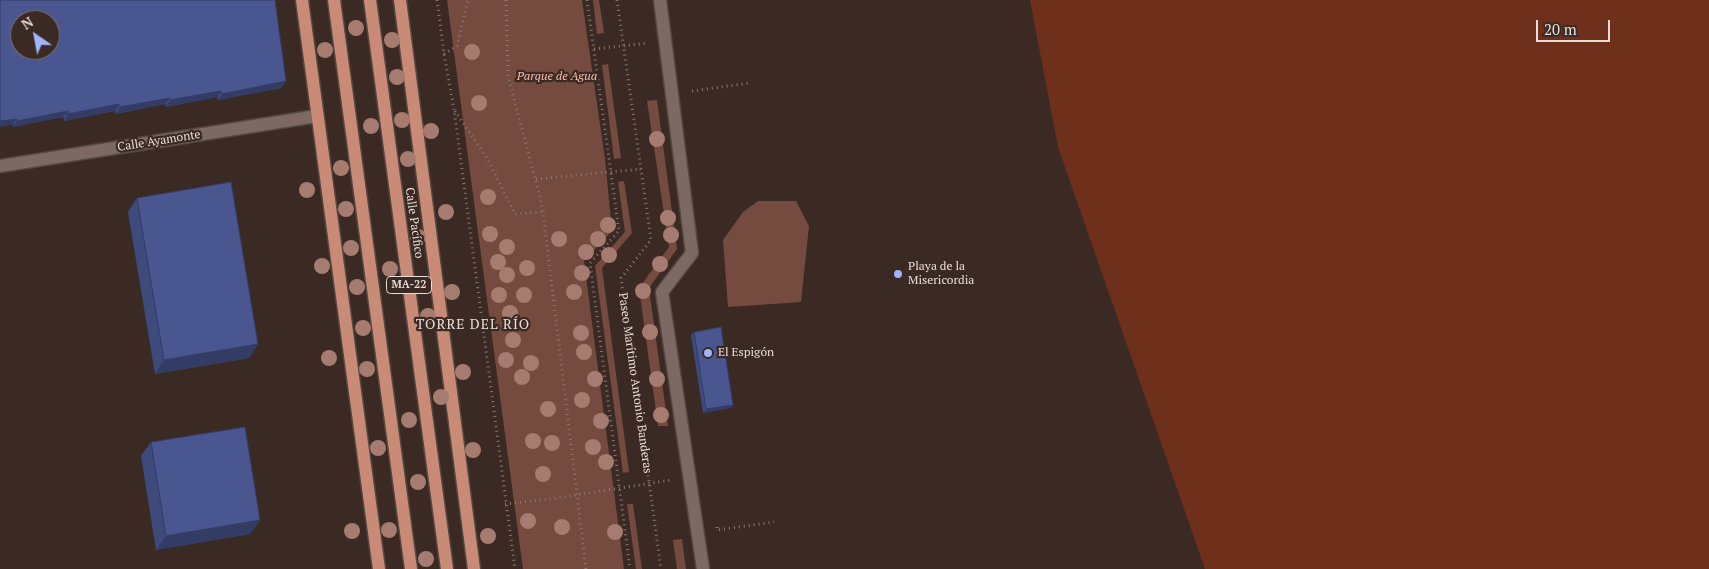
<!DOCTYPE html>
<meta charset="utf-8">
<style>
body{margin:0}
#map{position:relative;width:1709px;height:569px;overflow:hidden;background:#3b2a24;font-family:"PT Serif",serif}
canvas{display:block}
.north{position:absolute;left:10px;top:10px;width:50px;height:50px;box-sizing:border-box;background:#3b2a24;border:1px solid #80726c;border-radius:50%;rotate:327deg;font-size:14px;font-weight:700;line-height:20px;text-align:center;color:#e8ddd9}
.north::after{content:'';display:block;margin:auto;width:18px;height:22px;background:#a0b3fd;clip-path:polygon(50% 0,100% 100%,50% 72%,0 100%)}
.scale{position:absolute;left:1536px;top:20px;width:74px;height:22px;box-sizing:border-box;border:2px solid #e8ddd9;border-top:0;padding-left:6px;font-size:15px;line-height:18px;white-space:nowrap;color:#e8ddd9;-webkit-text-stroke:4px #3b2a24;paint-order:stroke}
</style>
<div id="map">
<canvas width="1709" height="569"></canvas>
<div class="north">N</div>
<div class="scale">20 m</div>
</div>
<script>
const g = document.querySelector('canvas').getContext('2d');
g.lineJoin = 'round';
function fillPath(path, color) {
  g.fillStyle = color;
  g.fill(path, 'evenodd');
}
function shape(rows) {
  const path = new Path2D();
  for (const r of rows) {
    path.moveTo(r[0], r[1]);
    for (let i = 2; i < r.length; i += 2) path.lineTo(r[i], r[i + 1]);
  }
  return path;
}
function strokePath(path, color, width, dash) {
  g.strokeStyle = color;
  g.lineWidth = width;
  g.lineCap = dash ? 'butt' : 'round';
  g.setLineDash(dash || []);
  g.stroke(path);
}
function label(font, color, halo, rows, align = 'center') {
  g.font = font + ' "PT Serif",serif';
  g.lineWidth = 4.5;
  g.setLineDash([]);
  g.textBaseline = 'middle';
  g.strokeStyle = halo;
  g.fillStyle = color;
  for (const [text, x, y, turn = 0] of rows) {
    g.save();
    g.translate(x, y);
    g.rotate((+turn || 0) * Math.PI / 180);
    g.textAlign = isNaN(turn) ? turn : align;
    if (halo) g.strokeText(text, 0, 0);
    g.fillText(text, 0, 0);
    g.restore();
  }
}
fillPath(shape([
 [447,0,582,0,605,159,612,231,584,261,624,569,523,569],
 [593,0,599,0,604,33,597,34],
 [608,64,621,158,614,159,602,65],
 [657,100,677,249,649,288,668,426,658,426,639,288,669,247,647,101],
 [624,181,632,233,602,268,629,472,623,473,595,266,625,232,618,182],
 [758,201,796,201,809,226,801,302,728,307,723,240,743,212],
 [627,504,633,504,642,569,636,569],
 [682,539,686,569,677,569,673,540]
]), '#744b3e');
fillPath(shape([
 [1030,0,1709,0,1709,569,1205,569,1058,147]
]), '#6e2f1b');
const street = shape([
 [660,0,692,253,662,292,703,569],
 [0,166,317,116]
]);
const primary = shape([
 [302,0,379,569],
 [334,0,411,569],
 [370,0,447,569],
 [400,0,474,569]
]);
strokePath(street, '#554742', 15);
strokePath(primary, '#554742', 15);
strokePath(shape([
 [437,0,444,54,454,109,515,569],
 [506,0,508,76,540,197,543,212,586,569],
 [587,0,619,231,590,263,630,569],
 [617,0,651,240,621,278,661,569],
 [594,49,648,43],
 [444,54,457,46,468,0],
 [692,91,750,83],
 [455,111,487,158,515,214,543,212],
 [536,179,641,169],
 [505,504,557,498,671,480],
 [717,527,717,530,774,522]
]), '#887974', 3, [1, 4]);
strokePath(street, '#7d6963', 12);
strokePath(primary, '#ca8b76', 12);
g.fillStyle = '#a57c6f';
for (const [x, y] of [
 [356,28],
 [392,40],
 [325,50],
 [472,52],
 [397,77],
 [479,103],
 [402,120],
 [371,126],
 [431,131],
 [657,139],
 [408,159],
 [341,168],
 [307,190],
 [488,197],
 [346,209],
 [446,212],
 [668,218],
 [608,225],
 [490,234],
 [671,235],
 [418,237],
 [559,239],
 [598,239],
 [507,247],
 [351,248],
 [586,252],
 [609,255],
 [498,262],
 [660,264],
 [322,266],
 [527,268],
 [390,269],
 [582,273],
 [507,275],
 [357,287],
 [643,291],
 [452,292],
 [574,292],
 [499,295],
 [524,295],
 [510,313],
 [428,316],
 [363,328],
 [650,332],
 [581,333],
 [513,340],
 [584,352],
 [329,358],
 [506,360],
 [531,363],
 [367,369],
 [463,372],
 [522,377],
 [595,379],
 [657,379],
 [441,397],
 [582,400],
 [548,409],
 [661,415],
 [409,420],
 [601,421],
 [533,441],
 [552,443],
 [593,447],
 [378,448],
 [473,450],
 [606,462],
 [543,474],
 [418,482],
 [528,521],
 [562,527],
 [389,530],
 [352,531],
 [615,532],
 [488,536],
 [426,559]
]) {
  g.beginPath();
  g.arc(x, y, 8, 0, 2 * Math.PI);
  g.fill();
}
fillPath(shape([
 [0,0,286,81,281,88,218,100,217,97,166,107,165,104,116,114,115,111,64,121,63,117,13,127],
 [137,198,258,344,249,358,155,374,128,212],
 [694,332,733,405,731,408,703,413,691,335],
 [151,442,260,520,250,534,156,550,141,456]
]), '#3f4a7c');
fillPath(shape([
 [286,81,281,88,218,100,222,94],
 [221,91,217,97,166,107,170,100],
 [170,98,165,104,116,114,120,107],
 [119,104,115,111,64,121,68,114],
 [68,111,63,117,13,127,17,121],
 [17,119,12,125,0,127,0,121],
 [258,344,249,358,155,374,164,360],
 [733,405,731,408,703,413,706,409],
 [260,520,250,534,156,550,166,536]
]), '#333c65');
const building = shape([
 [0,0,275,0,286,81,222,94,221,91,170,100,170,98,120,107,119,104,68,114,68,111,17,121,17,119,0,121,0,0],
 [20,20,50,20,50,50,20,50,20,20],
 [231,182,258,344,164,360,137,198,231,182],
 [721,327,733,405,706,409,694,332,721,327],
 [245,427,260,520,166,536,151,442,245,427]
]);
fillPath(building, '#495690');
strokePath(building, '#333c65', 1);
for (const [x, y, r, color] of [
 [898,274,5,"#a0b3fd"],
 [708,353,5,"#a0b3fd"]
]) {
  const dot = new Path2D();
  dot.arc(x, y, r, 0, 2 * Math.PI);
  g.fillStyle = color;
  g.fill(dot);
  strokePath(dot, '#3b2a24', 2);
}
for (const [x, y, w] of [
 [409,285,45]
]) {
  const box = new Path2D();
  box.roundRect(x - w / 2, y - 8.5, w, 17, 4);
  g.fillStyle = '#3b2a24';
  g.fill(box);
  strokePath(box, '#e8ddd9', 1);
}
label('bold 11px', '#e8ddd9', null, [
 ["MA-22",409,285]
]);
label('italic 12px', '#fcbfac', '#3b2a24', [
 ["Parque de Agua",557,77]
]);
label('12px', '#e8ddd9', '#3b2a24', [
 ["Calle Ayamonte",159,141,-9],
 ["Calle Pacífico",414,223,82],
 ["Paseo Marítimo Antonio Banderas",635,383,82]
]);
label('12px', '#e8ddd9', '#3b2a24', [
 ["Playa de la",908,267],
 ["Misericordia",908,281],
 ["El Espigón",718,353]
], 'left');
g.letterSpacing = '1px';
label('14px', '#e8ddd9', '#3b2a24', [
 ["TORRE DEL RÍO",473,325]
]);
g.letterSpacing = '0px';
</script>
